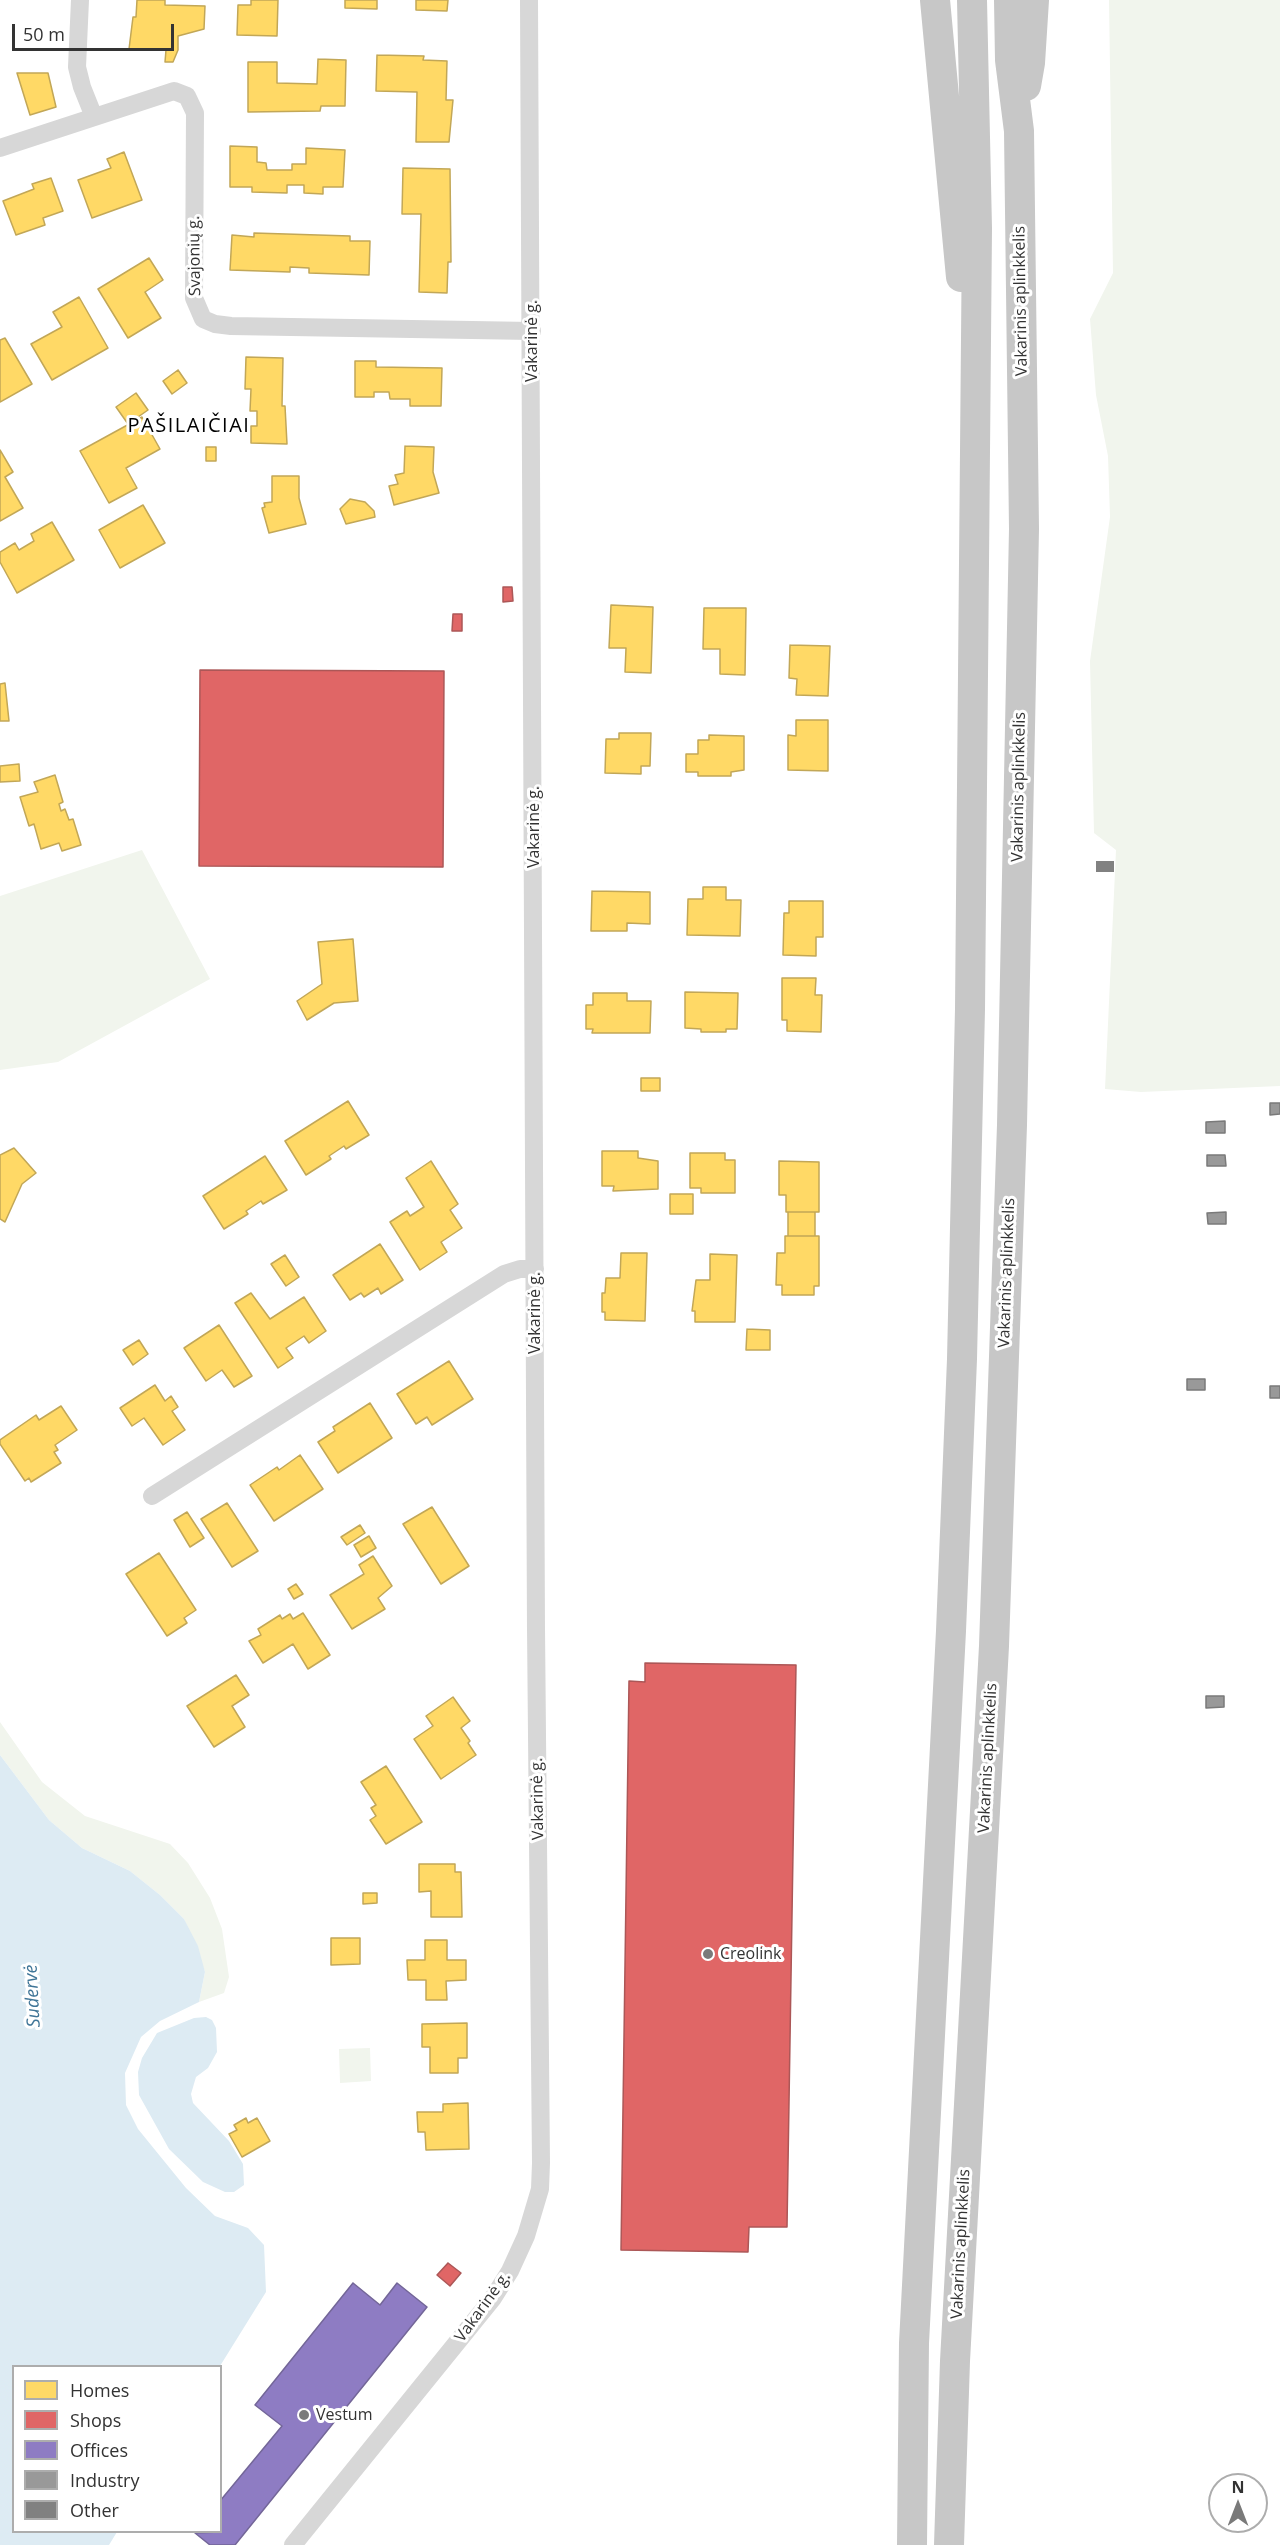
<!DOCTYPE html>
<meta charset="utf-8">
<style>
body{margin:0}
#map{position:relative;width:1280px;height:2545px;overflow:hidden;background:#fff;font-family:"Open Sans",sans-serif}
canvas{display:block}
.legend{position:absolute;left:12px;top:2365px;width:210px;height:168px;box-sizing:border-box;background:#fff;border:2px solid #adadad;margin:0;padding:8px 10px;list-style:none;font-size:18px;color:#333}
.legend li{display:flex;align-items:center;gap:12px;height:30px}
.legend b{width:30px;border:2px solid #adadad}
.north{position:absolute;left:1208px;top:2473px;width:60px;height:60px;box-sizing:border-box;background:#fff;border:2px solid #adadad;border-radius:50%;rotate:0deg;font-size:16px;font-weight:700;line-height:24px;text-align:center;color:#333}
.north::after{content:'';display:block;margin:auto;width:21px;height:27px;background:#7a7a7a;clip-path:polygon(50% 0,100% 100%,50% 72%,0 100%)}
.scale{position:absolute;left:12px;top:24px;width:162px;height:27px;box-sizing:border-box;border:3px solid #333;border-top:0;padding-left:8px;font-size:18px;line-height:21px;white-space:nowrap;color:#333;-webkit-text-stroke:4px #fff;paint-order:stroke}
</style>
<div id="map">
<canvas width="1280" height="2545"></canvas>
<ul class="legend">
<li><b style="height:16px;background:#ffd966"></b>Homes</li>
<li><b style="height:16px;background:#e06666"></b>Shops</li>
<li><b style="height:16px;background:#8e7cc3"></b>Offices</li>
<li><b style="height:16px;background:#999"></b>Industry</li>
<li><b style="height:16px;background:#818181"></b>Other</li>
</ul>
<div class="north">N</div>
<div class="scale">50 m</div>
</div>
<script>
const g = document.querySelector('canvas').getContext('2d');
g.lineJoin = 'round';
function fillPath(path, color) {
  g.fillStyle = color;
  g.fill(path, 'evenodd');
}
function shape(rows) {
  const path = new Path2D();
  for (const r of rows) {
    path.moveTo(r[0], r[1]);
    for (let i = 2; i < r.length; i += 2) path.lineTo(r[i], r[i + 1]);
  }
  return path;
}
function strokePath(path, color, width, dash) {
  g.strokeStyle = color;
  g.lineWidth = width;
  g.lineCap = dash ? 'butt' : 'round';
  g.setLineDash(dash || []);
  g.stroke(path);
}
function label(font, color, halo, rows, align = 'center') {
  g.font = font + ' "Open Sans",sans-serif';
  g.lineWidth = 6;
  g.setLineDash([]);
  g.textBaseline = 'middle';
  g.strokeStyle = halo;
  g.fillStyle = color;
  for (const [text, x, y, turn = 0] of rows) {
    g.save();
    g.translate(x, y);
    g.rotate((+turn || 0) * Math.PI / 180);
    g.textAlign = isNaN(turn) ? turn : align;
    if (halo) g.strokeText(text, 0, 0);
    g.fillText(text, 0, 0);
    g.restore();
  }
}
fillPath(shape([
 [1109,0,1280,0,1280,1086,1141,1092,1105,1089,1116,850,1094,833,1090,661,1110,517,1108,456,1096,395,1090,319,1113,273],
 [142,850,210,979,58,1062,0,1070,0,896],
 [0,1722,42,1782,85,1816,170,1844,188,1863,210,1898,222,1929,229,1977,224,1993,199,2002,205,1972,184,1919,160,1895,130,1871,82,1848,49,1820,0,1755],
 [370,2048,371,2081,340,2083,339,2049]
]), '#f1f5ed');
fillPath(shape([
 [0,1755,49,1820,82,1848,130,1871,160,1895,184,1919,198,1946,205,1972,199,2002,160,2021,141,2037,125,2073,126,2105,138,2129,186,2188,215,2216,248,2228,264,2245,266,2292,220,2366,14,2366,14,2532,117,2532,109,2545,0,2545],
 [206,2017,212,2020,216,2028,217,2052,208,2068,196,2077,191,2094,193,2103,229,2141,243,2164,244,2185,234,2192,225,2192,203,2182,169,2149,139,2095,138,2072,142,2058,157,2033,194,2018]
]), '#ddebf3');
const homes = shape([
 [137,0,165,0,165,5,205,6,204,29,178,36,178,50,173,62,165,62,166,50,129,49,133,17,136,17,137,0],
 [251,0,278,0,277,36,237,35,238,5,251,5,251,0],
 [345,0,377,0,377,9,345,8,345,0],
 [416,0,448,0,447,11,416,10,416,0],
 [377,55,424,56,423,60,447,61,446,100,453,100,449,142,416,142,417,92,376,91,377,55],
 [318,59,346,60,345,106,321,106,320,111,248,112,248,62,277,62,277,83,317,84,318,59],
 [17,73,48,73,56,107,30,115,17,73],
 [230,146,257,147,257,162,266,163,267,170,292,170,292,164,306,164,306,148,345,150,343,187,323,187,323,194,304,193,304,185,287,185,287,193,252,192,252,187,230,187,230,146],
 [124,152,142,200,92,218,78,180,111,168,107,159,124,152],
 [403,168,450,169,451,262,448,262,447,293,419,292,421,214,402,214,403,168],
 [51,178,63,211,43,218,45,225,16,235,3,201,34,189,32,184,51,178],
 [254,233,350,236,350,241,370,241,369,275,309,273,309,268,290,267,290,272,230,270,232,235,254,237,254,233],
 [149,258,163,280,145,292,161,318,128,338,98,289,149,258],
 [79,297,108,348,52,380,31,344,62,327,53,312,79,297],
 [5,338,32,384,0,402,0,340,5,338],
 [246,357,283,358,282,406,285,406,287,444,251,443,251,426,257,426,257,411,250,411,251,389,245,389,246,357],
 [355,361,376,361,376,367,442,368,441,406,410,406,410,399,390,399,389,392,374,392,374,397,355,397,355,361],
 [178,370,187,383,172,394,163,381,178,370],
 [136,393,148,410,128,424,116,407,136,393],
 [142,417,160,449,126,468,137,488,109,503,80,451,142,417],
 [405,446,434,447,433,472,439,493,394,505,389,486,398,484,395,475,404,473,405,446],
 [206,447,216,447,216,461,206,461,206,447],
 [0,450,13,472,5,477,23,508,0,521,0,450],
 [272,476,299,476,299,498,306,524,269,533,262,508,265,507,264,503,272,502,272,476],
 [350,499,365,502,374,511,375,517,346,524,340,509,350,499],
 [143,505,165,543,120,568,99,530,143,505],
 [52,522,74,560,17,593,0,562,0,552,15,543,19,550,34,541,31,534,52,522],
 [611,605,653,607,651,673,625,672,626,648,609,648,611,605],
 [704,608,746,608,745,675,720,674,720,649,703,649,704,608],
 [790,645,830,646,828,696,796,695,797,679,789,678,790,645],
 [5,683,9,721,0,721,0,684,5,683],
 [796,720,828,720,828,771,788,770,788,735,796,736,796,720],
 [619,733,651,733,650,766,641,766,641,774,605,773,606,739,619,739,619,733],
 [709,735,744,736,744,770,731,772,731,776,698,776,698,772,686,772,686,754,698,754,698,740,709,740,709,735],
 [19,764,20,781,0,782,0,766,19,764],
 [55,775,63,802,59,804,61,811,65,809,69,820,73,819,81,845,62,851,59,843,41,849,34,824,29,826,20,797,38,792,34,782,55,775],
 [703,887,726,887,726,900,741,900,740,936,687,935,688,899,703,899,703,887],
 [592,891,650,892,650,924,627,923,627,931,591,931,592,891],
 [789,901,823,901,823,937,816,937,816,956,783,955,784,913,789,913,789,901],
 [353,939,358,1001,334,1003,307,1020,297,1001,322,984,318,942,353,939],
 [782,978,816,978,815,995,822,995,821,1032,787,1031,787,1020,782,1020,782,978],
 [685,992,738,993,737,1029,726,1029,726,1032,701,1032,701,1029,685,1028,685,992],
 [593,993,627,993,627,1001,651,1001,650,1033,592,1033,593,1029,586,1029,586,1005,593,1005,593,993],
 [641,1078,660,1078,660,1091,641,1091,641,1078],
 [348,1101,369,1135,346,1149,344,1146,329,1156,331,1159,306,1175,285,1141,348,1101],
 [14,1148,36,1173,22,1184,5,1222,0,1219,0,1155,14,1148],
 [602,1151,638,1151,638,1158,658,1161,658,1189,613,1191,614,1186,602,1186,602,1151],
 [690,1153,725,1153,725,1160,735,1160,735,1193,701,1193,701,1188,690,1188,690,1153],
 [265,1156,287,1190,263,1204,261,1201,246,1211,248,1214,224,1229,203,1196,265,1156],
 [431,1161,458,1204,450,1210,462,1228,441,1242,447,1252,420,1270,390,1222,407,1211,410,1216,424,1207,406,1178,431,1161],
 [779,1161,819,1162,819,1212,786,1212,786,1195,779,1195,779,1161],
 [670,1194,693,1194,693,1214,670,1214,670,1194],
 [788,1212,815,1212,815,1236,788,1236,788,1212],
 [785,1236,819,1236,819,1286,814,1286,814,1295,782,1295,782,1285,776,1285,777,1253,785,1253,785,1236],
 [380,1244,403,1280,381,1294,378,1288,364,1297,361,1293,350,1300,333,1275,380,1244],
 [621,1253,647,1253,645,1321,605,1320,605,1312,602,1312,602,1293,605,1293,606,1278,620,1278,621,1253],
 [710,1254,737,1255,735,1322,695,1322,695,1311,692,1311,696,1280,710,1280,710,1254],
 [285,1255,299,1277,286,1286,271,1264,285,1255],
 [251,1293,270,1319,304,1297,326,1331,309,1343,304,1336,286,1348,293,1358,278,1368,235,1303,251,1293],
 [219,1325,252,1376,234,1387,222,1370,206,1381,184,1348,219,1325],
 [747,1329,770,1330,770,1350,746,1350,747,1329],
 [139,1340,148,1354,133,1365,123,1350,139,1340],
 [449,1361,473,1399,432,1425,427,1417,416,1424,397,1394,449,1361],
 [155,1385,165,1401,171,1396,178,1407,172,1411,185,1430,163,1445,144,1418,132,1426,120,1408,155,1385],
 [370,1403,392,1438,338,1473,318,1442,335,1431,333,1427,370,1403],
 [61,1406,77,1430,55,1445,58,1450,54,1452,61,1463,31,1482,29,1478,25,1481,0,1444,0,1440,36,1415,39,1420,61,1406],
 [300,1455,323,1489,274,1521,250,1485,277,1467,279,1470,300,1455],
 [227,1503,258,1551,232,1567,201,1519,227,1503],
 [432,1507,469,1566,441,1584,403,1524,432,1507],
 [187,1512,204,1538,190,1547,174,1520,187,1512],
 [360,1525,365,1533,347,1545,341,1537,360,1525],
 [369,1536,376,1548,361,1557,354,1545,369,1536],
 [159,1553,196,1610,184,1618,187,1623,167,1636,126,1574,159,1553],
 [373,1556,392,1586,378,1598,385,1609,352,1629,330,1595,364,1574,359,1565,373,1556],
 [296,1584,303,1594,294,1599,288,1589,296,1584],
 [303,1613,330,1655,308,1669,293,1644,263,1663,249,1641,261,1635,258,1629,280,1615,282,1619,290,1614,293,1619,303,1613],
 [236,1675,249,1695,232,1706,245,1727,214,1747,187,1706,236,1675],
 [453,1697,470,1721,461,1728,470,1741,468,1743,476,1755,441,1779,414,1739,433,1726,426,1716,453,1697],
 [386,1766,422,1822,386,1844,370,1820,376,1816,371,1808,376,1805,361,1782,386,1766],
 [419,1864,455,1864,455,1872,461,1872,462,1917,431,1917,431,1891,419,1892,419,1864],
 [363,1893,377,1893,377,1903,363,1904,363,1893],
 [331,1938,360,1938,360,1964,331,1965,331,1938],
 [425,1940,447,1940,447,1960,466,1960,466,1980,446,1981,447,2000,426,2000,426,1980,408,1980,407,1960,425,1960,425,1940],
 [467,2023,467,2058,458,2058,458,2073,430,2073,430,2047,422,2047,422,2024,467,2023],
 [468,2103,469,2149,426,2150,425,2132,418,2132,417,2112,443,2112,443,2104,468,2103],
 [246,2118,248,2123,257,2118,270,2141,242,2157,229,2134,237,2130,234,2125,246,2118]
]);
fillPath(homes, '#ffd966');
strokePath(homes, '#c2a757', 1.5);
const shops = shape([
 [503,587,512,587,513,601,503,602,503,587],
 [453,614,462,614,462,631,452,631,453,614],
 [200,670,444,671,443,867,199,866,200,670],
 [645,1663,796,1665,787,2227,749,2227,748,2252,621,2250,629,1681,645,1682,645,1663],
 [448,2263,461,2273,450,2286,437,2275,448,2263]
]);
fillPath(shops, '#e06666');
strokePath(shops, '#ac5757', 1.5);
const offices = shape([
 [353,2283,380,2305,397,2283,427,2307,235,2545,210,2545,195,2533,220,2532,220,2501,282,2426,255,2405,353,2283]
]);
fillPath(offices, '#8e7cc3');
strokePath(offices, '#736698', 1.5);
const industry = shape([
 [1270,1103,1280,1103,1280,1114,1270,1115,1270,1103],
 [1225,1121,1225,1133,1206,1133,1206,1122,1225,1121],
 [1207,1155,1225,1155,1226,1166,1207,1166,1207,1155],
 [1226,1212,1226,1224,1208,1224,1207,1213,1226,1212],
 [1187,1379,1205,1379,1205,1390,1187,1390,1187,1379],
 [1270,1386,1280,1386,1280,1398,1270,1398,1270,1386],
 [1206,1696,1224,1696,1224,1707,1206,1708,1206,1696]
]);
fillPath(industry, '#999');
strokePath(industry, '#7a7a7a', 1.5);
fillPath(shape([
 [1096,861,1114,861,1114,872,1096,872]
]), '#818181');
strokePath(shape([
 [80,0,77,67,82,87,94,117],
 [0,148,174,91,187,96,195,113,194,298,203,319,215,324,231,326,532,331],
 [152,1496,504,1274,520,1269,535,1269],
 [293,2545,493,2298,510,2271,526,2236,540,2189,541,2163,536,1628,529,0]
]), '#d7d7d7', 18);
strokePath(shape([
 [935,0,961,277],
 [1026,86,1030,63,1034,0],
 [912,2545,914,2343,951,1631,962,1359,970,1009,977,228,972,0],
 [949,2545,955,2361,994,1646,1012,1125,1024,529,1019,131,1010,60,1009,0]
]), '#c7c7c7', 30);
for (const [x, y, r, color] of [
 [708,1954,6,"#7a7a7a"],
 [304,2415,6,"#7a7a7a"]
]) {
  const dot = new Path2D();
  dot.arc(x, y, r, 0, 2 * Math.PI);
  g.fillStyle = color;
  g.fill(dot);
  strokePath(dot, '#fff', 2);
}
label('16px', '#333', '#fff', [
 ["Svajonių g.",195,256,-91],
 ["Vakarinis aplinkkelis",1021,301,-91],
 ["Vakarinė g.",532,341,-90],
 ["Vakarinis aplinkkelis",1019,787,-89],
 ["Vakarinė g.",534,827,-90],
 ["Vakarinis aplinkkelis",1007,1273,-88],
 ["Vakarinė g.",535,1313,-90],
 ["Vakarinis aplinkkelis",988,1758,-87],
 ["Vakarinė g.",538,1799,-91],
 ["Vakarinis aplinkkelis",961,2244,-87],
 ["Vakarinė g.",483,2307,-54]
]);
label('16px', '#333', '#fff', [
 ["Creolink",720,1954],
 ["Vestum",316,2415]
], 'left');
label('italic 18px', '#3f7597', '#fff', [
 ["Sudervė",33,1996,-93]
]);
g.letterSpacing = '1.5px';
label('20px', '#000', '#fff', [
 ["PAŠILAIČIAI",189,426]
]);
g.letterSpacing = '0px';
</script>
